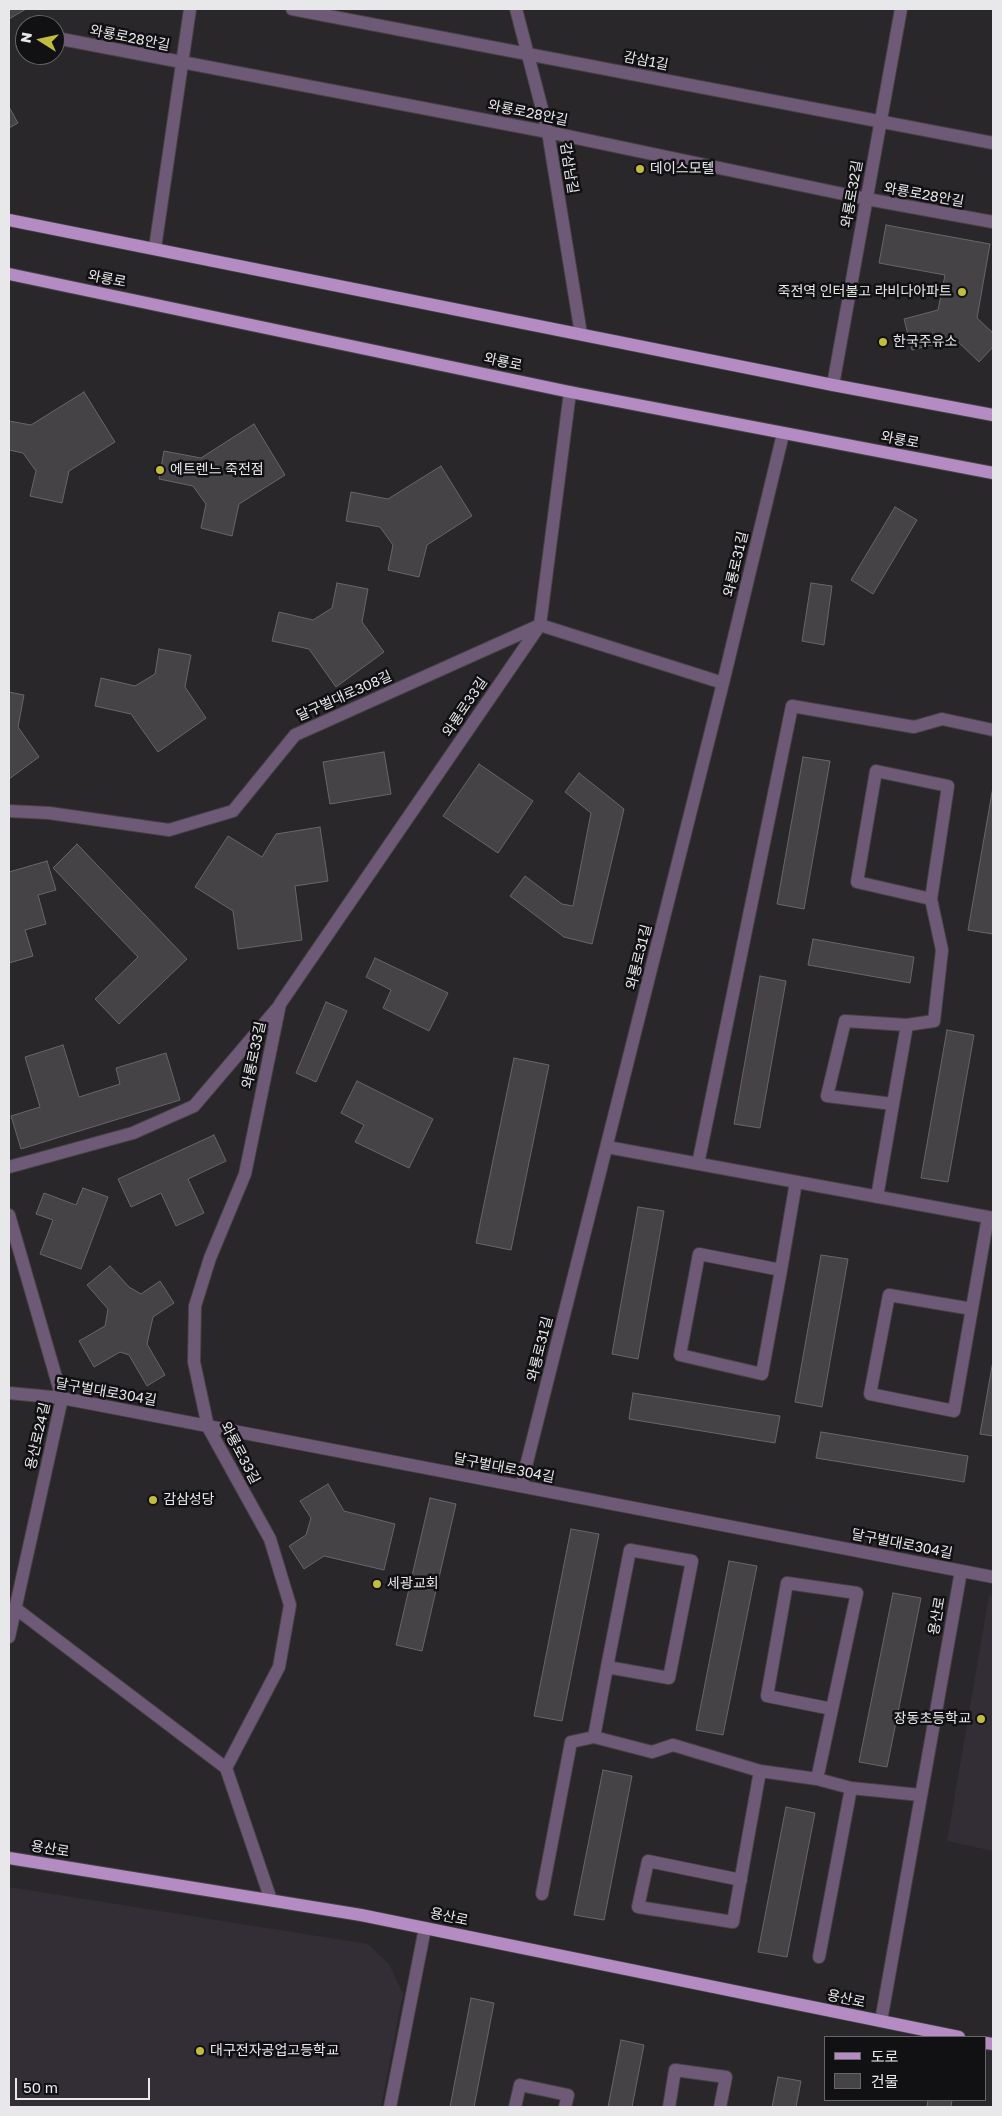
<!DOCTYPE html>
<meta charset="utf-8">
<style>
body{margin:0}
#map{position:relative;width:1002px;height:2116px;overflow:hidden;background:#29272a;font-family:"Golos Text","Noto Sans KR",sans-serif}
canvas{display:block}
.frame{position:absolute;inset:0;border:10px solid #e8e7e9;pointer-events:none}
.legend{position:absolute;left:824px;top:2036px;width:162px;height:65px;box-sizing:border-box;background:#111012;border:1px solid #676668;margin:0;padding:6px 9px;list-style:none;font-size:15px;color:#e8e7e9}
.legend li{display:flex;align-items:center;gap:10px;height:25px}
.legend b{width:25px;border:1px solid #676668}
.north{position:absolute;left:15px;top:15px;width:50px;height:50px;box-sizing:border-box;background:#111012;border:1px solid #676668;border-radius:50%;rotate:280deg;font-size:14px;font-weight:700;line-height:20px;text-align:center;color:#e8e7e9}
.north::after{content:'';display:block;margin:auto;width:18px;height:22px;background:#c2bd3f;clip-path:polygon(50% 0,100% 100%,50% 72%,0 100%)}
.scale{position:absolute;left:15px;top:2078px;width:135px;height:22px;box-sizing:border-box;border:2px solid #e8e7e9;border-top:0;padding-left:6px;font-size:15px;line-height:18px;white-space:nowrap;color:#e8e7e9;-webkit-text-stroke:4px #111012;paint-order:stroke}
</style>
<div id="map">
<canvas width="1002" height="2116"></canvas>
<div class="frame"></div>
<ul class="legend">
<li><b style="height:6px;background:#b58bc3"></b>도로</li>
<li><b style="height:14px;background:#454346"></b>건물</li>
</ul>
<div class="north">N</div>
<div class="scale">50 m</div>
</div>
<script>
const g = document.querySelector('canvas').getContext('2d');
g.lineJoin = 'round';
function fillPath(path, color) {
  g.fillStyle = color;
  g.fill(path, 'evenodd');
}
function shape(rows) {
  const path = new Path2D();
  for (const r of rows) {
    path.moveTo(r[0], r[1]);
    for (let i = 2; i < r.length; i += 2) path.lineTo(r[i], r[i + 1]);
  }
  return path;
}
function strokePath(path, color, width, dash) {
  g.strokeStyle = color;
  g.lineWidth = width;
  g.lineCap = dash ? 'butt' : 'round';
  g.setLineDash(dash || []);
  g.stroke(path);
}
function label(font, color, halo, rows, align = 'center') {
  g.font = font + ' "Golos Text","Noto Sans KR",sans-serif';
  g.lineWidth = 5;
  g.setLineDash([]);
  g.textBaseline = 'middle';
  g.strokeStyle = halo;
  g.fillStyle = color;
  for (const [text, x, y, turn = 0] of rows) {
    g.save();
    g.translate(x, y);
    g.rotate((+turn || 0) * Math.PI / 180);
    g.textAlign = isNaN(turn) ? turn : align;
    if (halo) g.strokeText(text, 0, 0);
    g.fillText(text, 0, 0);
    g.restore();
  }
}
fillPath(shape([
 [989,1595,993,1596,993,1851,947,1841],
 [9,1887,368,1944,389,1964,403,1994,381,2107,9,2107]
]), '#332d35');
const building = shape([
 [9,9,26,9,9,19,9,9],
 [9,107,18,123,9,128,9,107],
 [886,225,990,244,977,318,993,333,993,347,979,362,955,339,912,350,904,319,938,310,945,275,879,263,886,225],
 [84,392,115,442,69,471,62,503,30,496,36,471,23,453,9,450,9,421,31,425,84,392],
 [254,424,285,475,239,504,232,536,201,528,206,504,193,486,159,479,164,451,201,458,254,424],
 [441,466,472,516,427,545,419,577,388,570,393,545,380,527,346,521,351,492,388,499,441,466],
 [895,507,917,520,873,594,851,580,895,507],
 [337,583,368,589,362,622,384,652,336,687,309,649,272,641,279,612,313,620,332,608,337,583],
 [811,583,832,586,824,645,802,641,811,583],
 [159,649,191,655,185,687,206,718,158,752,131,714,95,706,101,678,135,686,155,674,159,649],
 [9,692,24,695,18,727,39,757,9,779,9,692],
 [384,752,391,794,330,804,323,762,384,752],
 [803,757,830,761,804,909,777,904,803,757],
 [479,764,533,801,498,853,443,816,479,764],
 [579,773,624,809,592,944,564,937,510,896,525,876,562,904,573,906,591,813,565,792,579,773],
 [993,787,993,934,968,930,993,787],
 [320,827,328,881,295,886,302,940,238,949,233,911,195,887,228,836,262,857,276,834,320,827],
 [77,844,187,959,119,1024,95,999,138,957,53,868,77,844],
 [47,861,56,890,38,895,46,924,25,930,33,956,9,963,9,872,47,861],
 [813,939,914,957,910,983,808,965,813,939],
 [375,958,448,993,429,1031,383,1008,391,990,366,977,375,958],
 [760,976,786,981,760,1128,734,1124,760,976],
 [326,1002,347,1011,316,1082,296,1073,326,1002],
 [947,1030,974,1035,948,1182,921,1178,947,1030],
 [63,1045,79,1097,120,1084,116,1068,166,1053,180,1100,21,1149,11,1116,40,1107,25,1057,63,1045],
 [514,1058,549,1065,511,1250,476,1243,514,1058],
 [357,1081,433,1119,409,1168,355,1142,364,1125,341,1113,357,1081],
 [214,1135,226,1161,188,1179,204,1213,176,1226,161,1193,131,1207,118,1179,214,1135],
 [83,1188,108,1197,81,1269,40,1254,53,1220,36,1214,44,1193,76,1205,83,1188],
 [638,1207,664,1211,638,1359,612,1354,638,1207],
 [821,1255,848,1259,822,1407,795,1402,821,1255],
 [110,1266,129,1287,141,1294,160,1281,174,1303,153,1317,147,1344,165,1375,147,1386,129,1355,120,1352,94,1367,79,1341,105,1326,108,1309,87,1285,110,1266],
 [993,1361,993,1436,980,1434,993,1361],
 [633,1393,780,1416,775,1443,629,1419,633,1393],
 [821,1432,968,1456,964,1482,816,1458,821,1432],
 [328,1484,344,1511,395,1524,384,1570,324,1556,304,1569,289,1546,306,1535,311,1518,300,1501,328,1484],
 [430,1498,456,1504,422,1651,396,1645,430,1498],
 [571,1529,599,1534,562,1721,534,1716,571,1529],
 [729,1561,757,1566,723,1735,696,1730,729,1561],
 [893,1593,921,1598,887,1767,859,1762,893,1593],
 [603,1770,632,1776,604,1920,574,1915,603,1770],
 [786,1807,815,1813,787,1957,758,1952,786,1807],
 [471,1998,494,2003,474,2107,450,2107,471,1998],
 [621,2040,644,2045,632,2107,608,2107,621,2040],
 [778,2077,801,2081,796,2107,772,2107,778,2077],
 [928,2100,952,2100,951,2107,927,2107,928,2100]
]);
fillPath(building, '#454346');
strokePath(building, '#686669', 1);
const minor = shape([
 [292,9,993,143],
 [516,9,548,132,581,334],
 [56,38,548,132,867,199,993,222],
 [155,248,190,9],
 [833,385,901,9],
 [540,625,723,683],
 [9,811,49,813,169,830,233,811,295,735,540,625],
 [907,1025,934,1021,942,950,931,899,948,786,876,771,857,882,931,899],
 [607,1147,993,1218],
 [698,1164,792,706,914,727,942,719,993,730],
 [9,1167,133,1133,194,1106,280,1005],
 [877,1197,893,1104,907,1025,845,1021,827,1096,893,1104],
 [9,1215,62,1398,9,1637],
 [781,1270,699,1254,680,1355,762,1374,781,1270,796,1182],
 [972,1309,889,1295,870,1394,954,1411,988,1217],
 [9,1393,62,1398,993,1577],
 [521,1486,723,683,783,434],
 [15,1608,226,1768],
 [594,1737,607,1667,630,1550,692,1561,669,1678,607,1667],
 [817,1779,857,1593,787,1583,767,1696,832,1709],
 [741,1880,648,1861,638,1907,733,1922,760,1771],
 [542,1894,571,1742,594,1737,652,1752,673,1745,760,1771,817,1779,851,1788,920,1795],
 [271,1900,226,1768,279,1667,290,1605,270,1539,208,1427,194,1362,195,1306,210,1258,245,1174,280,1004,540,625,570,392],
 [819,1957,851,1788],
 [881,2021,961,1571],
 [390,2107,425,1928],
 [515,2107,520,2085,568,2095,565,2107],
 [669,2107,675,2070,726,2077,720,2107]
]);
const major = shape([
 [9,220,833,385,993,415],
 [9,274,570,392,993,473],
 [9,1858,361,1915,959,2037],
 [986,2043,993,2044]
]);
strokePath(minor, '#444245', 14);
strokePath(major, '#444245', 14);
strokePath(minor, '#6e5a76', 12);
strokePath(major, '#b58bc3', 12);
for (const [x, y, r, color] of [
 [640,169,5,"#c2bd3f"],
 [962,292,5,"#c2bd3f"],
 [883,342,5,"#c2bd3f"],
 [160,470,5,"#c2bd3f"],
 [153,1500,5,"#c2bd3f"],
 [377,1584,5,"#c2bd3f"],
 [981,1719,5,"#c2bd3f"],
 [200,2051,5,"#c2bd3f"]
]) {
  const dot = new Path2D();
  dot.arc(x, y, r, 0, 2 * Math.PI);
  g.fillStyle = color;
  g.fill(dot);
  strokePath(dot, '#111012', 2);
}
label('14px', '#e8e7e9', '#111012', [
 ["와룡로28안길",130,38,11],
 ["감삼1길",646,61,11],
 ["와룡로28안길",528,113,11],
 ["감삼남길",569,168,81],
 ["와룡로32길",852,194,-80],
 ["와룡로28안길",924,195,10],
 ["와룡로",107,279,11],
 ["와룡로",503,362,12],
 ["와룡로",900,440,11],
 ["와룡로31길",736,564,-77],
 ["달구벌대로308길",344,696,-24],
 ["와룡로33길",465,707,-56],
 ["와룡로31길",639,957,-76],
 ["와룡로33길",254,1055,-78],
 ["와룡로31길",540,1349,-76],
 ["달구벌대로304길",106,1392,10],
 ["용산로24길",38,1436,-77],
 ["와룡로33길",240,1453,62],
 ["달구벌대로304길",504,1468,11],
 ["달구벌대로304길",902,1544,11],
 ["용산로",937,1616,-80],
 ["용산로",50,1849,9],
 ["용산로",449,1917,12],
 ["용산로",846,1999,12]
]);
label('14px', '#e8e7e9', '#111012', [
 ["데이스모텔",650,169],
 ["죽전역 인터불고 라비다아파트",952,292,"right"],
 ["한국주유소",893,342],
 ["에트렌느 죽전점",170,470],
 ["감삼성당",163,1500],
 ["세광교회",387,1584],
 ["장동초등학교",971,1719,"right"],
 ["대구전자공업고등학교",210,2051]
], 'left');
</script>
